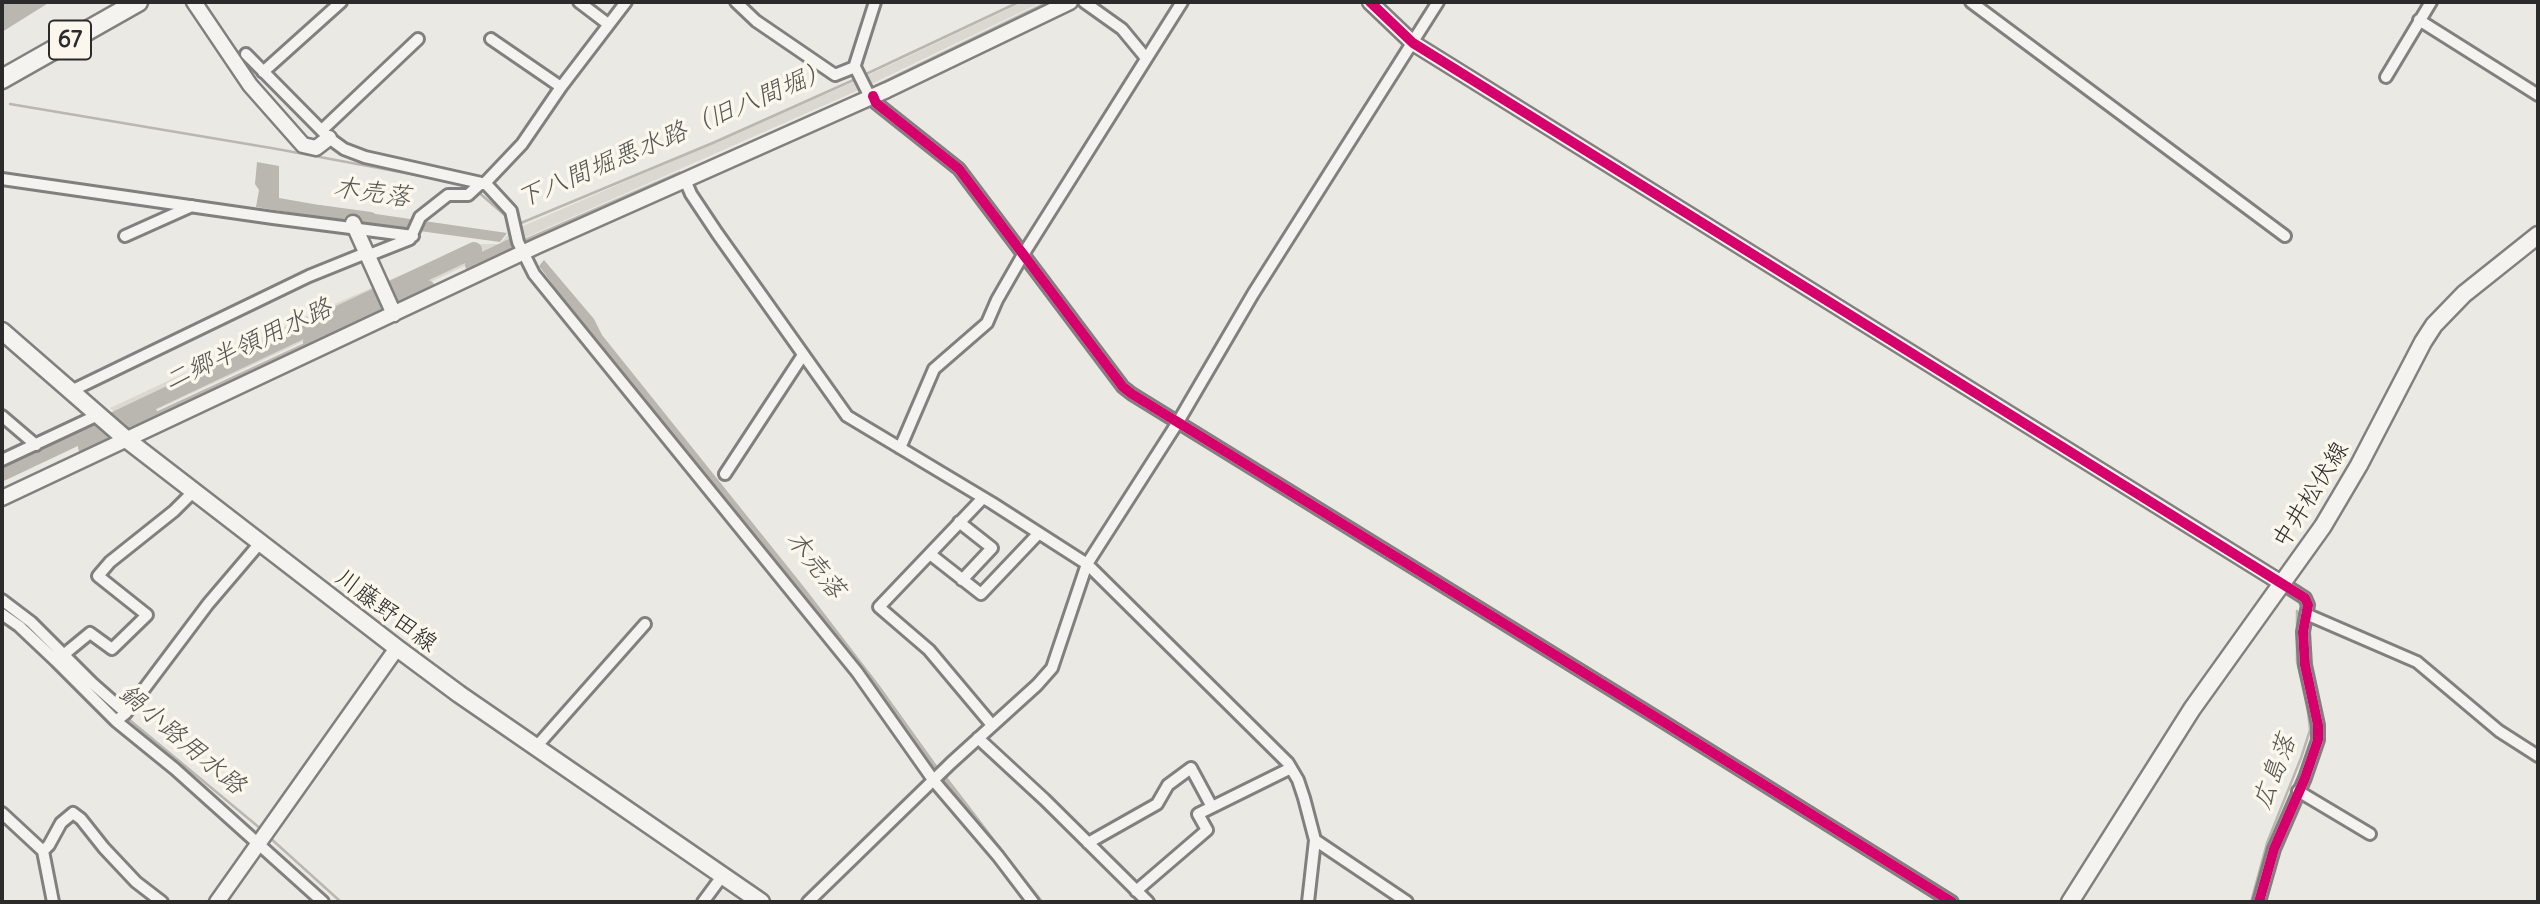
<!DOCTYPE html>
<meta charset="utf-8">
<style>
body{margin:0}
#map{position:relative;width:2540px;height:904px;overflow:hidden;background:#eae9e4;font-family:Delius,sans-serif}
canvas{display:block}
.frame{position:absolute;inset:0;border:4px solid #2b2b2b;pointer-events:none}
</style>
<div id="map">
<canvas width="2540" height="904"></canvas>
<div class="frame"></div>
</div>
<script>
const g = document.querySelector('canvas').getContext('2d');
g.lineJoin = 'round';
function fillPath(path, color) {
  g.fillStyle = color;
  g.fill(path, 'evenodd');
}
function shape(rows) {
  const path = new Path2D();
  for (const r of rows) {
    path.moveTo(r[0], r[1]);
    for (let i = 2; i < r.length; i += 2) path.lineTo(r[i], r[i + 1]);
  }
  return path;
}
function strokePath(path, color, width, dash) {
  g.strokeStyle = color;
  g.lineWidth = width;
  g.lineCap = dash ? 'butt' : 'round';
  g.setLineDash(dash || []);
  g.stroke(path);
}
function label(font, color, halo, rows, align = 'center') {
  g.font = font + ' Delius,"Klee One",sans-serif';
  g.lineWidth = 7;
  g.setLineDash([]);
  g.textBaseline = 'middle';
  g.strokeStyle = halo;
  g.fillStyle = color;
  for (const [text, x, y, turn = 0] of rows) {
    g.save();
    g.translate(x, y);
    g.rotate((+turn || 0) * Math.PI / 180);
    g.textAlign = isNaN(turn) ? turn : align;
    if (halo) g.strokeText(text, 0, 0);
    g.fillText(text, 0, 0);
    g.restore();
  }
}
fillPath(shape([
 [1023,2,1042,2,861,89,529,236,126,424,110,408,307,316,472,244,500,244,509,233,523,226,856,81]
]), '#dbd8d1');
fillPath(shape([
 [2,2,50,2,2,32],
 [1045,2,1051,2,915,69,871,89,870,87],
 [257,162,279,166,279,198,336,208,339,218,337,220,256,207,259,190,255,184],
 [680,171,681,174,524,242,522,240],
 [355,211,507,233,500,242,361,223],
 [544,260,594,319,602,335,804,587,880,686,938,767,933,771,875,689,739,515,585,328,539,266],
 [328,332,329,335,134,426,132,423],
 [947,777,1020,872,1044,902,1038,902,942,781]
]), '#b9b7b0');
strokePath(shape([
 [864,75,1019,2],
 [10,104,277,149,464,184],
 [476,190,508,218],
 [517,222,521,223,715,142,858,78],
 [126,717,261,829],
 [268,836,341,902],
 [2251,902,2267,843,2301,758,2310,730,2307,701,2297,662,2297,611]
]), '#b9b7b0', 2.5);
strokePath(shape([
 [319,213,370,220],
 [473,265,515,245],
 [391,289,474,250],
 [311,342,427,288],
 [86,447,151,416],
 [2,473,376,296]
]), '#b9b7b0', 16);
const minor = shape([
 [579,2,608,24],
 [736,2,756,21,835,75,855,67,870,97],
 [1084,2,1122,29,1146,58],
 [1971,2,2285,236],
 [2419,20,2538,95],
 [491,39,561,87],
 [246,54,329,138,344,149,365,157,481,183,487,185,511,211,518,242,534,274,857,672,934,781,998,856,1033,902],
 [854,68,875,2],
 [263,72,341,2],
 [2386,77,2431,2],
 [873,96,876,103,959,169,1123,387,1132,394,1654,716,1952,902],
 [322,130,418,39],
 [2,179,273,218,413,236],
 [685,180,691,194,717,233,847,416,992,503,1087,564,1288,763,1298,780,1304,798,1315,840,1308,902],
 [484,184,522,144,561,87,626,2],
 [125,236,192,206],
 [367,256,410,239,420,217,448,195,468,195,481,183],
 [71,391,309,276,366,253],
 [2,416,36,445],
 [900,448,934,369,987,323,997,300,1024,253,1182,2],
 [2,460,98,415],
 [725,474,803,355],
 [982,499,879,607,929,650,992,725],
 [959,522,992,548,962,580],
 [930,554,981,594,1039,533],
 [2,600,31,622,92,683,126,713],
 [2,614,19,626,56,661,116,721,175,769,323,902],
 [2306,614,2417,662,2499,731,2538,756],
 [56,661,90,633,112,649,147,615,98,576,110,562,174,511,193,492],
 [116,721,126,713,208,604,260,543],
 [978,738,1044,799,1148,902],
 [536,747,645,624],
 [2298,791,2370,834],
 [2,813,43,851,53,902],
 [1315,840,1407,902],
 [1088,843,1157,804,1168,785,1191,768,1212,807],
 [43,851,49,845,61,823,73,813,81,819,104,848,136,882,162,902],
 [1136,891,1207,830,1198,814,1291,768],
 [703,902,723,875],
 [808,902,951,763,1037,685,1052,668,1087,564,1178,422,1253,294,1438,2],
 [2259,902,2274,849,2305,778,2318,740,2318,725,2305,665,2303,632,2308,605,2305,598,2283,584]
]);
const tertiary = shape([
 [194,2,250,85,303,145,316,148,329,138],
 [1370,2,1413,43,2283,584],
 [353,223,394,314],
 [2,498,537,246,887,90,1070,2],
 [217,902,397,648]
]);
const secondary = shape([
 [2,331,126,439,397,648,459,694,761,902],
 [2070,902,2192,709,2323,526,2359,465,2423,342,2434,325,2464,294,2538,235]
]);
const primary = shape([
 [2,79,138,2]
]);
strokePath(minor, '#81807e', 16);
strokePath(tertiary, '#81807e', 19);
strokePath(secondary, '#81807e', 21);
strokePath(primary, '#81807e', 23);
strokePath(minor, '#f4f3ef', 10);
strokePath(tertiary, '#f4f3ef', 14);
strokePath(secondary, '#f4f3ef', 16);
strokePath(primary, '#f4f3ef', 18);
strokePath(shape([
 [1370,2,1413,43,2305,598,2308,605,2303,632,2305,665,2318,725,2318,740,2305,778,2274,849,2259,902],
 [873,96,876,103,959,169,1123,387,1132,394,1654,716,1952,902]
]), '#d6006c', 10);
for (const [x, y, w] of [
 [70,40,42]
]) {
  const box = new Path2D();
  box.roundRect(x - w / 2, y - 19.5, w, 39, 5);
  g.fillStyle = '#fbf7ec';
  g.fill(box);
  strokePath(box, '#2b2b2b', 2);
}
label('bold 23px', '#2b2b2b', null, [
 ["67",70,40]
]);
label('24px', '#2b2b2b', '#fbf7ec', [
 ["中井松伏線",2311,495,-58],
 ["川藤野田線",386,611,37]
]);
label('italic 26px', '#555552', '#fbf7ec', [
 ["下八間堀悪水路（旧八間堀）",674,135,-23],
 ["木売落",372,193,8],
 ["二郷半領用水路",248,345,-25],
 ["木売落",815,565,52],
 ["鍋小路用水路",182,740,40],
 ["広島落",2275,772,-69]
]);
</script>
